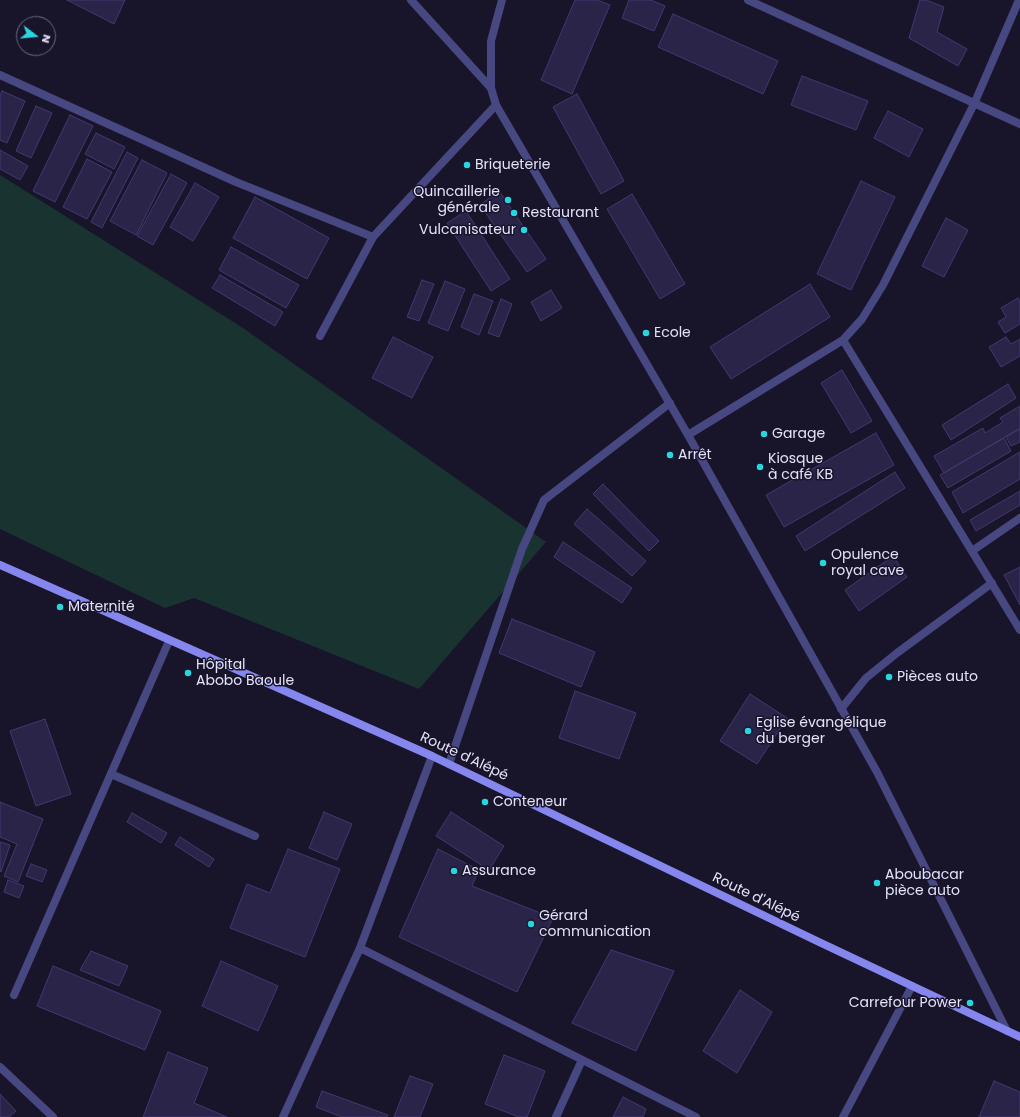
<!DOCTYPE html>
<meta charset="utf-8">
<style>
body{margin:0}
#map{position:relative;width:1020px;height:1117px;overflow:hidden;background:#18152a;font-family:Poppins,sans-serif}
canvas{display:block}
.north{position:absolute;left:16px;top:16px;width:40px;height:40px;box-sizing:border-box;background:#18152a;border:1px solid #6a677e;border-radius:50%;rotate:106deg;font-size:11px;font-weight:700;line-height:16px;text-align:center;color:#e4e2fb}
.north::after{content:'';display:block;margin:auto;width:14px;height:18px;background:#28d6e1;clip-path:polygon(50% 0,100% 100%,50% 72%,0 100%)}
</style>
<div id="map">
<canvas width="1020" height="1117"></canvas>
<div class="north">N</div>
</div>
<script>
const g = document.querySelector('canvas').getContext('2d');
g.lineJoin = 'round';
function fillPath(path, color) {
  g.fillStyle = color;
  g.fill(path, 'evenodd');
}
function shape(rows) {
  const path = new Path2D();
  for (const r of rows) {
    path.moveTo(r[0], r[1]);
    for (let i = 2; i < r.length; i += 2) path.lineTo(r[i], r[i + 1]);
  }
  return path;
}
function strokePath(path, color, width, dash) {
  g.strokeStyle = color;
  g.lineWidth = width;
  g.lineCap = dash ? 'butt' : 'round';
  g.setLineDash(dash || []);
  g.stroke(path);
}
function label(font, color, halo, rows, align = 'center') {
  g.font = font + ' Poppins,sans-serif';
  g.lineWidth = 3;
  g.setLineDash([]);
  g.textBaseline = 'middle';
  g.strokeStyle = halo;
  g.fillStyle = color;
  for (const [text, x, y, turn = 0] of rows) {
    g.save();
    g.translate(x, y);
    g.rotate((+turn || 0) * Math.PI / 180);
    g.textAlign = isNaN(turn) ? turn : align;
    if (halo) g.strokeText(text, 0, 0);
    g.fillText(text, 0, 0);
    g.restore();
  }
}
fillPath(shape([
 [0,175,243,328,546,542,419,689,194,598,165,608,0,529]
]), '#193331');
const building = shape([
 [67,0,125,0,114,24,67,0],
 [575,0,597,0,610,5,572,94,541,80,575,0],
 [629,0,651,0,665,6,654,31,622,18,629,0],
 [920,0,926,0,944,7,937,32,967,49,958,66,909,38,920,0],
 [673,14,778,61,763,94,658,47,673,14],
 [802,76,868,101,856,130,791,105,802,76],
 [2,91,25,101,7,143,0,140,0,95,2,91],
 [577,94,624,181,601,194,553,107,577,94],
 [36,106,52,113,31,158,16,151,36,106],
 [888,111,923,129,909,157,874,138,888,111],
 [70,115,93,126,55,202,33,191,70,115],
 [96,133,125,147,114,169,85,154,96,133],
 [0,150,28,166,20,180,0,169,0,150],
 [127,152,138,158,102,228,91,222,127,152],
 [87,159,112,172,87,219,63,207,87,159],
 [142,160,167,173,136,235,110,221,142,160],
 [171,174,187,183,153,245,137,236,171,174],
 [861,181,895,197,851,290,817,274,861,181],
 [195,183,219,197,193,241,170,227,195,183],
 [499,191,546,259,527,272,480,205,499,191],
 [632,194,685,284,660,299,607,209,632,194],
 [255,197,329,238,307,279,233,238,255,197],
 [466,211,510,279,491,291,447,223,466,211],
 [946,218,968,230,944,277,922,266,946,218],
 [231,247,299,285,286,308,219,270,231,247],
 [220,275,283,312,275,326,212,288,220,275],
 [422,280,434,284,419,321,407,317,422,280],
 [445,281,465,289,448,331,428,323,445,281],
 [810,284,830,317,731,379,710,347,810,284],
 [551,290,562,308,541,321,531,302,551,290],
 [474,294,493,301,479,335,461,327,474,294],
 [1018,298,1020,302,1020,324,1005,333,998,322,1006,317,1001,308,1018,298],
 [501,299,512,304,499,337,488,333,501,299],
 [393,337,433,357,412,398,372,378,393,337],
 [1006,337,1011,344,1020,339,1020,356,1001,367,989,347,1006,337],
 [842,370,872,421,851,433,821,383,842,370],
 [1008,384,1016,398,951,440,942,425,1008,384],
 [1020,406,1020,428,944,473,934,456,983,428,985,433,1003,422,1000,418,1020,406],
 [1020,429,1020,442,1011,446,1006,437,1020,429],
 [876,433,894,465,784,527,766,495,876,433],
 [1004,438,1011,451,948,488,940,475,1004,438],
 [1020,452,1020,479,963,513,952,492,1020,452],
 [895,472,905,488,805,551,796,536,895,472],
 [603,484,659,541,649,551,593,494,603,484],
 [1020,491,1020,505,976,531,970,520,1020,491],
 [587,509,646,561,632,576,574,524,587,509],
 [563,542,632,588,622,603,554,557,563,542],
 [893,556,907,577,859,611,845,590,893,556],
 [1020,567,1020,605,1004,575,1020,567],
 [512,619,595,652,581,687,499,653,512,619],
 [575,691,636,713,619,759,559,738,575,691],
 [750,694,787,718,757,764,720,741,750,694],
 [45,719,71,794,36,806,10,731,45,719],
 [0,802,43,819,18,882,4,876,17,844,0,837,0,802],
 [324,812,352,824,337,860,309,848,324,812],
 [451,812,504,846,489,870,436,836,451,812],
 [132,813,167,833,161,843,127,822,132,813],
 [180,837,214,859,209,867,175,845,180,837],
 [0,842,10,845,1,872,0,871,0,842],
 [288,849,340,869,305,957,230,928,247,884,270,893,288,849],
 [438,849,479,870,472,886,553,918,517,992,399,937,438,849],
 [31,864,47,870,42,882,26,876,31,864],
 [8,880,24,886,19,898,4,892,8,880],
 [611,950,674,971,636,1051,572,1023,611,950],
 [91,951,128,966,119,986,80,970,91,951],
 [221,961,278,986,258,1031,202,1006,221,961],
 [53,966,161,1011,145,1050,37,1006,53,966],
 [740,990,772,1012,737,1073,703,1051,740,990],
 [168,1052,208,1068,194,1103,227,1117,143,1117,168,1052],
 [504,1055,545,1071,527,1117,519,1117,485,1104,504,1055],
 [410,1076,433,1084,420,1117,394,1117,410,1076],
 [994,1081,1020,1092,1020,1117,979,1117,994,1081],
 [322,1091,388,1115,387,1117,342,1117,316,1107,322,1091],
 [0,1094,16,1111,9,1117,0,1117,0,1094],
 [623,1097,646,1109,643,1117,613,1117,623,1097]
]);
fillPath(building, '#2a2448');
strokePath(building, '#423971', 1);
strokePath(shape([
 [320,336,373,237],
 [449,764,522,549,544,500,670,403],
 [111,774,255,836],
 [843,1117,912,986]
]), '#474782', 8);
strokePath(shape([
 [411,0,491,88],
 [748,0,1020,124],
 [0,75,236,182,373,237,496,105],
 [843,340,1020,630],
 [688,435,843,340,862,319,883,285,974,104,1019,0],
 [972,551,1020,518],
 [841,709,866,678,897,653,992,583],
 [360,948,696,1117],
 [14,995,169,641],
 [0,1067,53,1117],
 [283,1117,360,948,432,756],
 [556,1117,582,1060]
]), '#474782', 8);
strokePath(shape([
 [502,0,491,41,491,88,496,105,688,435,877,772,1007,1031]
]), '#474782', 8);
strokePath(shape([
 [0,565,432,756,819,942,1020,1037]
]), '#8687ee', 8);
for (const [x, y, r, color] of [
 [467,165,4,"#28d6e1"],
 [508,200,4,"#28d6e1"],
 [514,213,4,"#28d6e1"],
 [524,230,4,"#28d6e1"],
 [646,333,4,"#28d6e1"],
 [764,434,4,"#28d6e1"],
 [670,455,4,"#28d6e1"],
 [760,467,4,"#28d6e1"],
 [823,563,4,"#28d6e1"],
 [60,607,4,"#28d6e1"],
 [188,673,4,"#28d6e1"],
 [889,677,4,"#28d6e1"],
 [748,731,4,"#28d6e1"],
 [485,802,4,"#28d6e1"],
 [454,871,4,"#28d6e1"],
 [877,883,4,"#28d6e1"],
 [531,924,4,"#28d6e1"],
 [970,1003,4,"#28d6e1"]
]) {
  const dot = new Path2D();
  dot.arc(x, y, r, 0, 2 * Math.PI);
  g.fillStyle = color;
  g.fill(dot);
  strokePath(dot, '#18152a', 1.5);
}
label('14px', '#e4e2fb', '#18152a', [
 ["Briqueterie",475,165],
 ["Quincaillerie",500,192,"right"],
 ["générale",500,208,"right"],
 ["Restaurant",522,213],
 ["Vulcanisateur",516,230,"right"],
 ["Ecole",654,333],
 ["Garage",772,434],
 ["Arrêt",678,455],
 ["Kiosque",768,459],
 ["à café KB",768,475],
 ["Opulence",831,555],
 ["royal cave",831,571],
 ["Maternité",68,607],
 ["Hôpital",196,665],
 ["Abobo Baoule",196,681],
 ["Pièces auto",897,677],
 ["Eglise évangélique",756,723],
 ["du berger",756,739],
 ["Conteneur",493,802],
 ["Assurance",462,871],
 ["Aboubacar",885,875],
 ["pièce auto",885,891],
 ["Gérard",539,916],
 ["communication",539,932],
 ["Carrefour Power",962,1003,"right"]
], 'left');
label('14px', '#e4e2fb', '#18152a', [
 ["Route d'Alépé",464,757,25],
 ["Route d'Alépé",756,898,26]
]);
</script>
